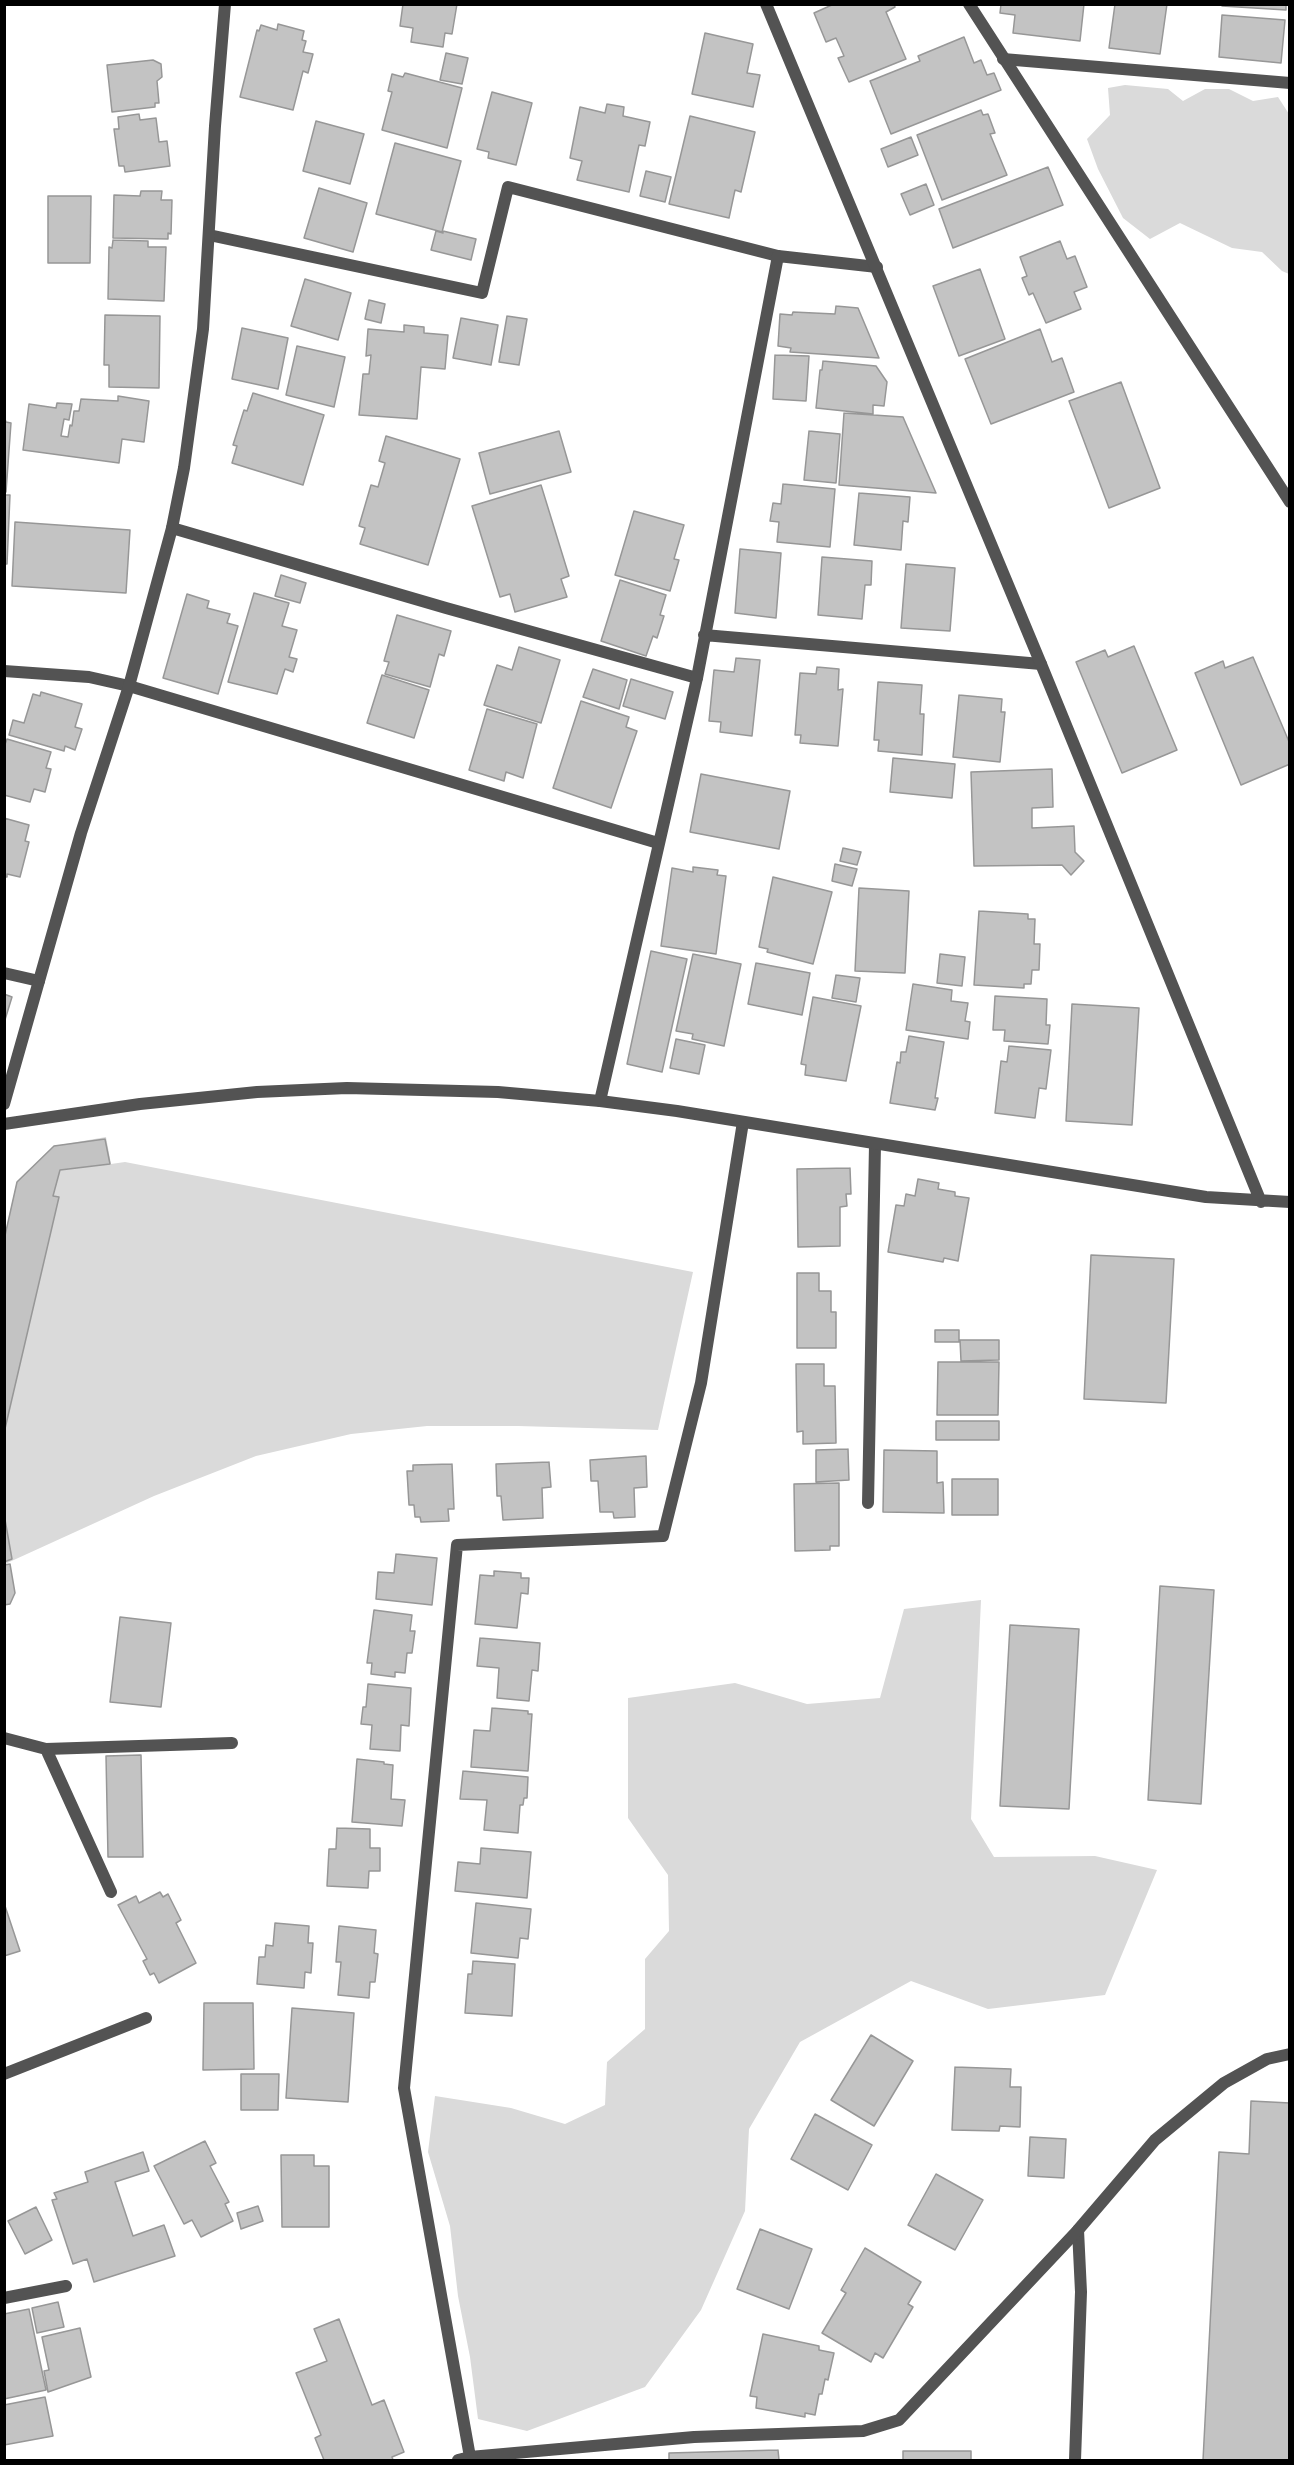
<!DOCTYPE html>
<style>
body{margin:0}
#map{position:relative;width:1294px;height:2465px;overflow:hidden;background:#fff;font-family:"Source Sans 3",sans-serif}
canvas{display:block}
.frame{position:absolute;inset:0;border:6px solid #000;pointer-events:none}
</style>
<div id="map">
<canvas width="1294" height="2465"></canvas>
<div class="frame"></div>
</div>
<script>
const g = document.querySelector('canvas').getContext('2d');
g.lineJoin = 'round';
function fillPath(path, color) {
  g.fillStyle = color;
  g.fill(path, 'evenodd');
}
function shape(rows) {
  const path = new Path2D();
  for (const r of rows) {
    path.moveTo(r[0], r[1]);
    for (let i = 2; i < r.length; i += 2) path.lineTo(r[i], r[i + 1]);
  }
  return path;
}
function strokePath(path, color, width, dash) {
  g.strokeStyle = color;
  g.lineWidth = width;
  g.lineCap = dash ? 'butt' : 'round';
  g.setLineDash(dash || []);
  g.stroke(path);
}
fillPath(shape([
 [1125,85,1168,89,1183,101,1205,89,1229,89,1253,101,1278,97,1289,114,1289,274,1282,271,1262,252,1232,248,1180,223,1150,239,1123,218,1098,169,1087,139,1110,115,1108,88],
 [106,1137,111,1164,125,1162,693,1272,658,1430,518,1426,427,1426,351,1434,256,1456,154,1496,5,1564,5,1234,17,1181,54,1146],
 [981,1600,971,1819,994,1857,1095,1856,1157,1870,1105,1995,988,2009,911,1981,800,2042,749,2129,745,2211,701,2310,645,2387,527,2431,478,2419,470,2357,458,2296,450,2226,428,2152,435,2096,511,2108,565,2124,605,2105,607,2062,645,2029,645,1959,669,1931,668,1875,628,1818,628,1698,735,1683,807,1704,880,1698,904,1609]
]), '#dadada');
const building = shape([
 [403,4,457,4,452,34,445,33,443,47,411,42,413,28,400,26,403,4],
 [834,4,894,4,895,7,886,12,906,59,849,82,838,58,844,56,836,38,826,42,814,13,834,4],
 [1001,4,1084,4,1080,41,1013,33,1015,15,1000,13,1001,4],
 [1115,4,1167,4,1160,54,1109,48,1115,4],
 [1222,4,1286,4,1286,10,1222,6,1222,4],
 [1222,15,1285,20,1281,63,1219,57,1222,15],
 [278,24,304,31,302,40,306,41,303,52,313,54,308,73,303,71,293,110,240,97,257,30,259,31,261,25,277,30,278,24],
 [705,33,753,44,747,73,760,75,753,107,692,94,705,33],
 [964,37,974,63,981,60,987,75,994,73,1001,90,891,134,870,81,920,61,918,56,964,37],
 [446,53,468,58,462,84,440,80,446,53],
 [153,60,161,64,162,77,157,81,159,103,155,103,155,107,112,112,107,65,153,60],
 [405,73,462,88,447,148,382,130,392,92,388,91,392,74,403,77,405,73],
 [492,92,532,103,516,165,488,158,489,152,477,149,492,92],
 [607,104,624,107,623,116,650,122,645,146,639,145,629,192,577,180,582,161,570,158,580,107,605,113,607,104],
 [981,110,983,115,988,114,995,133,990,134,1007,175,942,200,917,135,981,110],
 [139,114,140,120,156,118,159,142,167,141,170,166,125,172,124,166,119,166,114,129,119,129,118,117,139,114],
 [690,116,755,132,741,192,735,190,729,218,669,204,690,116],
 [316,121,364,134,350,184,303,171,316,121],
 [911,137,918,155,888,167,881,149,911,137],
 [395,143,461,161,442,232,376,214,395,143],
 [1048,167,1063,205,953,248,939,209,1048,167],
 [646,171,671,177,665,202,640,196,646,171],
 [926,184,934,205,910,215,901,194,926,184],
 [319,188,367,203,353,252,304,238,319,188],
 [141,191,162,191,161,200,172,200,171,234,168,233,168,239,113,238,114,195,140,196,141,191],
 [48,196,91,196,90,263,48,263,48,196],
 [436,231,443,233,443,231,476,239,471,260,431,250,436,231],
 [113,240,148,241,148,247,166,247,164,301,108,299,109,247,112,248,113,240],
 [1060,241,1067,259,1075,256,1087,287,1074,292,1081,309,1046,323,1033,293,1029,295,1022,278,1027,276,1020,257,1060,241],
 [980,269,1005,339,959,356,933,286,980,269],
 [305,279,351,293,338,340,291,326,305,279],
 [369,300,385,304,381,323,365,319,369,300],
 [836,306,858,308,879,358,790,352,791,348,778,346,780,314,792,315,793,312,835,314,836,306],
 [105,315,160,316,159,388,109,387,109,365,104,365,105,315],
 [507,316,527,319,519,365,499,362,507,316],
 [461,318,498,325,491,365,453,358,461,318],
 [404,325,424,327,424,333,448,335,445,369,421,367,417,419,359,415,363,374,369,374,371,355,366,356,368,329,404,332,404,325],
 [242,328,288,338,278,389,232,379,242,328],
 [1040,329,1052,362,1062,358,1074,392,991,424,965,359,1040,329],
 [297,346,345,357,334,407,286,395,297,346],
 [775,355,809,356,806,401,773,399,775,355],
 [823,361,876,366,887,382,884,406,873,405,873,414,816,408,820,370,822,370,823,361],
 [1121,382,1160,488,1109,508,1069,401,1121,382],
 [253,393,324,415,303,485,232,463,237,446,233,445,244,410,247,411,253,393],
 [118,396,149,401,144,442,122,439,119,463,23,450,29,404,56,408,57,403,72,404,69,420,64,419,61,436,68,437,70,425,72,426,74,411,79,411,81,399,118,401,118,396],
 [844,413,903,417,936,493,839,485,844,413],
 [4,416,6,422,11,423,6,492,4,416],
 [559,431,571,472,490,494,479,453,559,431],
 [809,431,840,434,836,483,804,480,809,431],
 [386,436,460,459,428,565,360,544,365,528,359,526,371,485,378,487,385,463,379,461,386,436],
 [783,484,835,489,830,547,777,542,779,522,770,521,773,503,781,504,783,484],
 [541,485,569,576,561,579,567,597,515,612,510,594,500,597,472,506,541,485],
 [859,493,910,497,908,522,903,521,901,550,854,545,859,493],
 [4,495,10,495,7,564,4,564,4,495],
 [634,511,684,525,674,559,679,560,670,591,615,575,634,511],
 [15,522,130,530,126,593,12,586,15,522],
 [740,549,781,553,776,618,735,613,740,549],
 [822,557,872,561,871,585,865,585,862,619,818,615,822,557],
 [906,564,955,568,950,631,901,628,906,564],
 [281,575,306,583,300,603,275,596,281,575],
 [620,580,666,595,660,615,664,616,657,638,653,636,646,656,601,641,620,580],
 [254,593,289,603,282,626,297,630,289,657,297,659,293,672,285,669,277,694,228,682,254,593],
 [187,594,209,601,207,608,230,614,227,623,238,626,218,694,163,678,187,594],
 [397,615,451,631,444,656,439,654,430,687,385,674,389,662,384,661,397,615],
 [1134,646,1177,750,1122,773,1076,662,1105,650,1108,657,1134,646],
 [519,647,560,660,541,723,484,705,497,665,512,670,519,647],
 [1253,657,1290,744,1290,764,1241,785,1195,673,1223,661,1225,668,1253,657],
 [736,658,760,660,752,736,720,732,721,722,709,721,714,670,734,672,736,658],
 [817,667,839,669,838,690,843,689,838,746,800,743,801,735,795,735,800,673,816,674,817,667],
 [593,669,627,680,619,709,583,697,593,669],
 [382,675,429,690,414,738,367,723,382,675],
 [631,679,673,692,665,719,623,706,631,679],
 [878,682,922,685,920,714,924,714,922,755,878,751,879,740,874,740,878,682],
 [41,692,82,704,75,727,82,729,75,750,65,746,64,751,9,735,13,720,24,723,33,694,40,696,41,692],
 [959,695,1002,699,1001,712,1005,712,1000,762,953,757,959,695],
 [581,701,629,717,626,727,637,731,611,808,553,788,581,701],
 [487,709,537,724,523,778,506,772,504,781,469,770,487,709],
 [7,739,51,752,46,768,51,769,45,792,34,789,30,802,4,795,4,747,7,739],
 [893,758,955,764,952,798,890,792,893,758],
 [1052,769,1053,807,1032,808,1032,828,1074,826,1075,852,1084,861,1071,875,1062,865,974,866,971,772,1052,769],
 [701,774,790,791,779,849,690,832,701,774],
 [4,818,29,825,25,841,29,842,20,877,7,874,7,877,4,877,4,818],
 [843,848,861,852,857,865,840,861,843,848],
 [835,864,857,869,852,886,832,881,835,864],
 [693,867,718,870,717,875,726,876,716,954,661,946,672,868,693,872,693,867],
 [773,877,832,892,813,964,767,952,768,949,759,947,773,877],
 [859,888,909,891,905,973,855,971,859,888],
 [979,911,1028,914,1028,919,1035,919,1034,944,1040,944,1039,970,1032,970,1031,984,1024,984,1024,988,974,985,979,911],
 [651,951,687,959,662,1072,627,1064,651,951],
 [693,954,741,964,724,1046,692,1039,693,1034,676,1031,693,954],
 [940,954,965,957,962,986,937,983,940,954],
 [756,963,810,973,802,1015,748,1004,756,963],
 [836,975,860,978,856,1002,832,998,836,975],
 [913,984,952,990,951,1001,968,1003,965,1021,970,1022,968,1039,906,1030,913,984],
 [4,994,12,997,4,1023,4,994],
 [995,996,1047,999,1046,1025,1050,1025,1048,1044,1004,1041,1005,1030,993,1030,995,996],
 [813,997,861,1006,846,1081,805,1075,806,1065,801,1064,813,997],
 [1072,1004,1139,1008,1132,1125,1066,1121,1072,1004],
 [909,1036,944,1042,935,1098,938,1098,935,1110,890,1103,897,1062,900,1063,901,1052,906,1052,909,1036],
 [676,1039,705,1045,699,1074,670,1068,676,1039],
 [1009,1046,1051,1050,1046,1089,1039,1088,1035,1118,995,1113,1001,1061,1007,1062,1009,1046],
 [105,1139,110,1164,60,1170,53,1196,59,1197,4,1433,4,1240,17,1182,54,1146,105,1139],
 [850,1168,851,1194,846,1194,847,1206,840,1207,840,1246,798,1247,797,1169,850,1168],
 [918,1179,939,1183,938,1189,955,1192,955,1196,969,1198,958,1261,944,1258,943,1262,888,1252,896,1205,904,1206,906,1194,915,1196,918,1179],
 [1091,1255,1174,1259,1166,1403,1084,1399,1091,1255],
 [797,1273,819,1273,819,1291,831,1291,831,1312,836,1312,836,1348,797,1348,797,1273],
 [935,1330,959,1330,959,1342,935,1342,935,1330],
 [960,1340,999,1340,999,1360,961,1361,960,1340],
 [938,1362,999,1362,998,1415,937,1415,938,1362],
 [796,1364,824,1364,824,1386,835,1386,836,1443,803,1444,803,1431,797,1432,796,1364],
 [936,1421,999,1421,999,1440,936,1440,936,1421],
 [848,1449,849,1480,816,1482,816,1450,848,1449],
 [884,1450,937,1451,937,1483,943,1482,944,1513,883,1512,884,1450],
 [646,1456,647,1487,634,1488,635,1517,614,1518,613,1512,600,1512,598,1481,591,1481,590,1460,646,1456],
 [549,1462,551,1487,542,1488,543,1518,503,1520,501,1496,497,1496,496,1464,549,1462],
 [452,1464,454,1509,448,1509,449,1521,421,1522,420,1517,415,1517,414,1505,409,1505,407,1471,413,1471,413,1465,452,1464],
 [952,1479,998,1479,998,1515,952,1515,952,1479],
 [839,1483,839,1546,830,1546,830,1550,795,1551,794,1484,839,1483],
 [4,1514,12,1559,4,1562,4,1514],
 [396,1554,437,1558,432,1605,376,1599,378,1572,394,1573,396,1554],
 [10,1564,15,1593,10,1604,4,1605,4,1565,10,1564],
 [494,1571,521,1573,521,1578,529,1578,528,1594,521,1593,517,1628,475,1624,480,1575,494,1576,494,1571],
 [1160,1586,1214,1590,1201,1804,1148,1800,1160,1586],
 [374,1610,412,1615,410,1631,415,1631,412,1653,407,1653,405,1673,395,1672,395,1677,371,1674,372,1663,367,1663,374,1610],
 [120,1617,171,1623,161,1707,110,1702,120,1617],
 [1010,1625,1079,1629,1069,1809,1000,1806,1010,1625],
 [480,1638,540,1643,538,1671,532,1670,529,1701,497,1698,499,1668,477,1666,480,1638],
 [368,1684,411,1688,409,1726,401,1725,400,1751,370,1749,372,1725,361,1724,363,1707,366,1707,368,1684],
 [492,1708,528,1711,528,1714,532,1714,528,1771,471,1767,474,1730,490,1731,492,1708],
 [141,1755,143,1857,108,1857,106,1756,141,1755],
 [357,1759,384,1762,384,1764,393,1765,391,1799,405,1800,402,1826,352,1822,357,1759],
 [463,1771,528,1777,527,1798,524,1798,523,1805,520,1805,518,1833,484,1830,487,1800,460,1799,463,1771],
 [337,1828,370,1829,370,1848,380,1848,380,1871,369,1871,368,1888,327,1886,329,1849,336,1849,337,1828],
 [481,1848,531,1852,527,1898,455,1891,458,1862,480,1864,481,1848],
 [160,1892,163,1897,168,1894,181,1920,176,1923,196,1963,159,1983,154,1973,150,1975,143,1961,147,1959,118,1905,136,1896,139,1903,160,1892],
 [4,1903,20,1951,4,1956,4,1903],
 [476,1903,531,1909,528,1939,520,1938,518,1958,471,1953,476,1903],
 [275,1923,309,1926,308,1943,313,1943,311,1973,305,1972,304,1988,257,1984,259,1957,265,1957,266,1945,273,1946,275,1923],
 [339,1926,376,1930,374,1953,378,1954,375,1982,370,1982,369,1998,338,1995,341,1962,336,1962,339,1926],
 [473,1961,515,1964,512,2016,465,2013,468,1974,472,1974,473,1961],
 [204,2003,253,2003,254,2069,203,2070,204,2003],
 [292,2008,354,2013,348,2102,286,2098,292,2008],
 [871,2035,913,2061,874,2126,831,2100,871,2035],
 [955,2067,1011,2069,1010,2087,1021,2087,1020,2127,1000,2126,999,2131,952,2130,955,2067],
 [241,2074,279,2074,278,2110,241,2110,241,2074],
 [1251,2101,1290,2103,1290,2460,1203,2460,1219,2152,1249,2154,1251,2101],
 [815,2114,872,2145,848,2190,791,2159,815,2114],
 [1030,2137,1066,2139,1064,2178,1028,2176,1030,2137],
 [205,2141,216,2163,210,2166,229,2202,225,2204,233,2221,201,2237,192,2220,184,2224,154,2166,205,2141],
 [143,2152,149,2171,115,2182,133,2236,164,2225,175,2256,94,2282,87,2259,73,2264,52,2200,57,2199,54,2193,88,2182,85,2172,143,2152],
 [281,2155,314,2155,314,2166,329,2166,329,2227,282,2227,281,2155],
 [936,2174,983,2200,955,2250,908,2225,936,2174],
 [258,2206,263,2221,241,2229,237,2213,258,2206],
 [36,2207,52,2240,25,2254,8,2221,36,2207],
 [760,2229,812,2249,789,2309,737,2289,760,2229],
 [865,2248,921,2282,908,2304,913,2307,883,2358,875,2353,871,2362,822,2333,846,2293,841,2290,865,2248],
 [58,2302,64,2327,37,2333,32,2308,58,2302],
 [29,2309,46,2390,4,2399,4,2314,29,2309],
 [339,2319,372,2405,384,2400,404,2452,392,2457,393,2460,324,2460,315,2438,321,2435,296,2373,327,2361,314,2329,339,2319],
 [80,2328,91,2377,48,2392,44,2371,49,2370,42,2337,80,2328],
 [763,2334,819,2346,819,2350,834,2353,828,2380,825,2379,822,2394,819,2394,815,2415,805,2413,805,2417,756,2408,757,2397,750,2396,763,2334],
 [45,2397,53,2436,4,2445,4,2405,45,2397],
 [778,2450,779,2460,669,2460,669,2453,778,2450],
 [903,2451,971,2451,971,2460,903,2460,903,2451]
]);
fillPath(building, '#c3c3c3');
strokePath(building, '#979797', 1.5);
strokePath(shape([
 [1003,59,1290,83],
 [209,235,482,293,508,187,778,256],
 [172,528,446,608,697,678],
 [4,671,89,677,129,686],
 [868,1503,875,1145],
 [4,1738,46,1749,232,1743],
 [46,1749,111,1892],
 [4,2074,146,2018],
 [4,2298,66,2286],
 [1075,2460,1081,2292,1078,2230]
]), '#535353', 12);
strokePath(shape([
 [969,4,1290,502],
 [704,635,1041,664],
 [129,686,658,843],
 [4,973,39,981],
 [600,1101,697,678,778,256,877,267],
 [470,2457,694,2437,863,2431,899,2420,1078,2230,1155,2140,1224,2083,1267,2059,1290,2054],
 [458,2460,470,2457,404,2088,457,1545,663,1536,701,1383,743,1122]
]), '#535353', 12);
strokePath(shape([
 [766,4,1041,664,1261,1202],
 [4,1104,81,833,129,686,172,528,184,468,203,329,215,126,225,4],
 [4,1124,140,1104,257,1092,347,1088,498,1092,600,1101,677,1111,1206,1197,1290,1202]
]), '#535353', 12);
</script>
